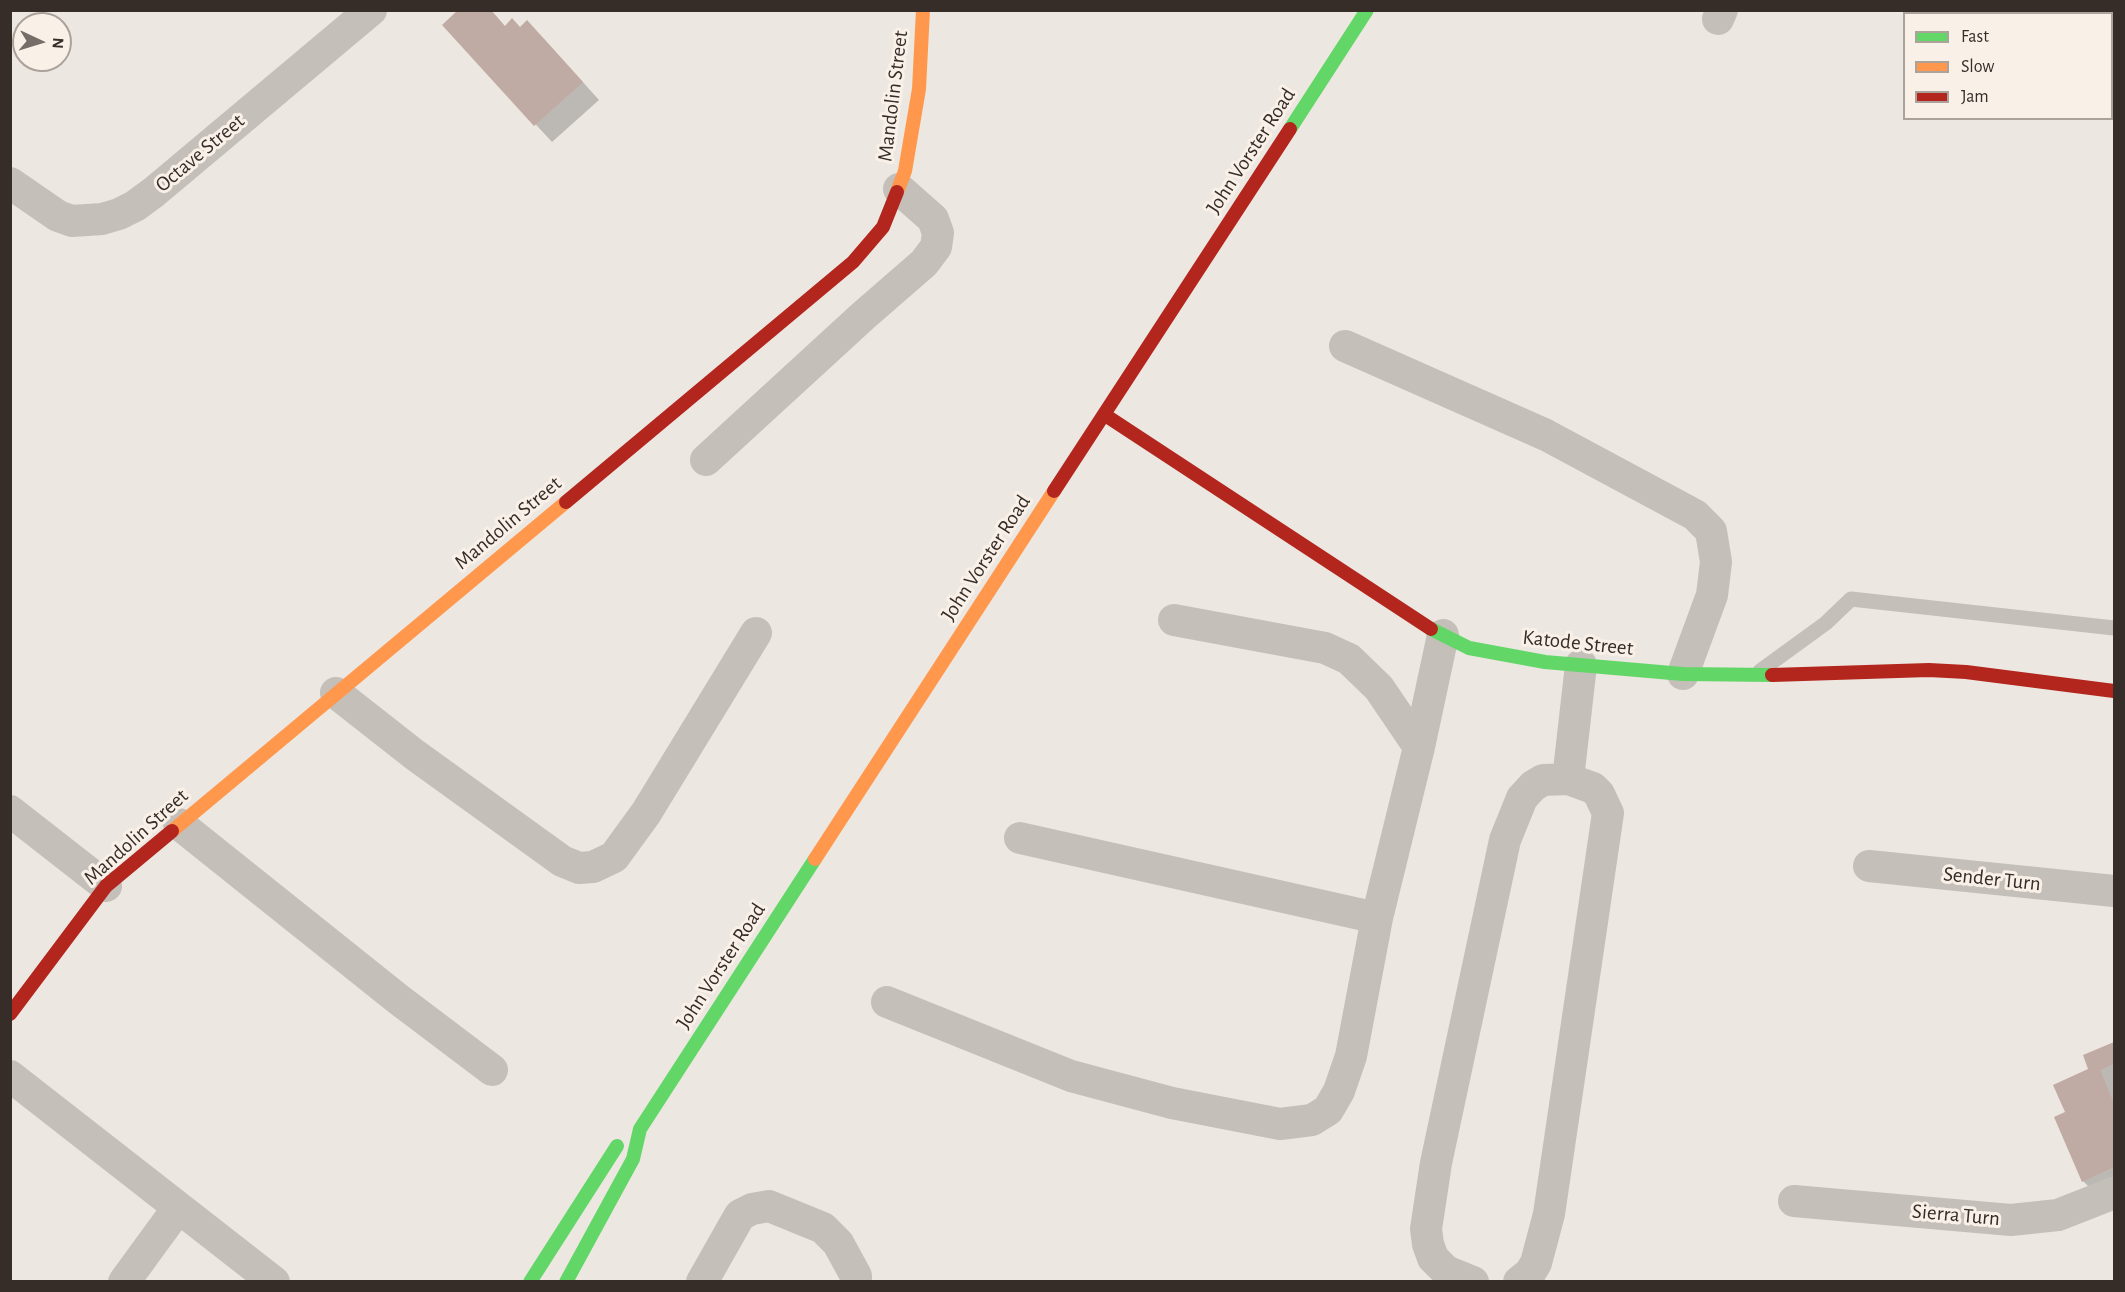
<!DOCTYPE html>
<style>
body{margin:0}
#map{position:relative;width:2125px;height:1292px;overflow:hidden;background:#ece7e1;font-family:"Alegreya Sans",sans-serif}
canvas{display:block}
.frame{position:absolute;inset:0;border:12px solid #362c28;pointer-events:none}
.legend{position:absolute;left:1903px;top:12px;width:210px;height:108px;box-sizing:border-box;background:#f9f1e8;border:2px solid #aba29b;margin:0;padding:8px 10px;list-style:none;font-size:18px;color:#362c28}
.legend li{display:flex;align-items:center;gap:12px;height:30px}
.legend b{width:30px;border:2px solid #aba29b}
.north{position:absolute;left:12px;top:12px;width:60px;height:60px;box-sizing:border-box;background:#f9f1e8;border:2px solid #aba29b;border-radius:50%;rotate:94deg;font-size:16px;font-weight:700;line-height:24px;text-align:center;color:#362c28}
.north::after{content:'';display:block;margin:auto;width:21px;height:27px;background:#766d69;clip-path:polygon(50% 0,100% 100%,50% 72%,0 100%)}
</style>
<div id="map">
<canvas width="2125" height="1292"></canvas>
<div class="frame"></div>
<ul class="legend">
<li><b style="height:8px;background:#63d668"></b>Fast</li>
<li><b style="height:8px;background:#ff974d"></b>Slow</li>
<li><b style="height:8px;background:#b3261e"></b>Jam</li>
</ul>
<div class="north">N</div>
</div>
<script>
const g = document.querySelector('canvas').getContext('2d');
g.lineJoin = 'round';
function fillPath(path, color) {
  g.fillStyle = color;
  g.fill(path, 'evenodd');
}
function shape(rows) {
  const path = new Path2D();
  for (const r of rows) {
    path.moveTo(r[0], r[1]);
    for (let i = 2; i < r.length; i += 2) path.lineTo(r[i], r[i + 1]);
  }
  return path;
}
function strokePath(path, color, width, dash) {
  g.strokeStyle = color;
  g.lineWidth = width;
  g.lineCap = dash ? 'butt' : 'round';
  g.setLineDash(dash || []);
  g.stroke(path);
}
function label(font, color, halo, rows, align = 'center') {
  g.font = font + ' "Alegreya Sans",sans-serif';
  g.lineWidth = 6;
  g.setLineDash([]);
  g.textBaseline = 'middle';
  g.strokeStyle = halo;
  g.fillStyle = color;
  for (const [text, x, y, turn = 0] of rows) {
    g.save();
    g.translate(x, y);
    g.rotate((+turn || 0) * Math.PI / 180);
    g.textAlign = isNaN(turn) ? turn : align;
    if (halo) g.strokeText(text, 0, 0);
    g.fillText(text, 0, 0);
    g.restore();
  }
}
fillPath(shape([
 [444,25,505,27,520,29,544,39,599,100,552,142],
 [2114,1043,2114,1192,2100,1198,2083,1181,2067,1112,2090,1070,2085,1056]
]), '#0003');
fillPath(shape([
 [458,10,491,10,505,26,512,18,520,27,527,20,583,82,534,126,442,25],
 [2114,1042,2114,1064,2100,1070,2113,1101,2114,1100,2114,1167,2082,1182,2054,1117,2065,1112,2053,1085,2088,1069,2083,1055]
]), '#bfaba3');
strokePath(shape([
 [1760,671,1826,623,1851,599,2114,628]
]), '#c5bfba', 15);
strokePath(shape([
 [1718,19,1722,10],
 [10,183,58,216,72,221,102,219,119,214,135,206,154,192,371,10],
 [1345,346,1546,435,1695,515,1711,531,1716,562,1712,595,1683,674],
 [706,460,863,316,924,263,936,247,938,233,933,219,899,189],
 [1174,620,1325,648,1349,659,1379,688,1419,747],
 [336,693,415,755,562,861,579,868,593,867,614,857,646,813,756,633],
 [10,811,106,886],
 [179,824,398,999,492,1070],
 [1020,838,1377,918],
 [1869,866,2114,891],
 [887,1002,1071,1076,1172,1103,1280,1124,1312,1120,1328,1110,1339,1091,1351,1056,1377,918,1419,747,1443,635],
 [10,1076,274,1282],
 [1794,1201,2011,1220,2058,1215,2114,1193],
 [124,1282,178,1208],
 [702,1282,740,1215,752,1209,769,1206,823,1228,838,1243,856,1276,856,1282],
 [1473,1282,1446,1271,1433,1258,1428,1244,1426,1229,1436,1163,1505,840,1522,798,1533,786,1543,780,1568,779],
 [1519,1282,1530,1273,1536,1263,1549,1214,1608,813,1599,794,1593,788,1568,779,1581,665]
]), '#c5bfba', 32);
strokePath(shape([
 [1290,129,1367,10],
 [1431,629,1469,648,1545,662,1683,674,1772,675],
 [530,1282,617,1146],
 [566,1282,633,1159,640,1129,815,859]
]), '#63d668', 14);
strokePath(shape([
 [897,192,905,171,919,89,923,10],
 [172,831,566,502],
 [815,859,1054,491]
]), '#ff974d', 14);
strokePath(shape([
 [1105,415,1431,629],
 [1054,491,1290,129],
 [566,502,853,262,883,227,897,192],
 [1772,675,1929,670,1966,672,2114,691],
 [10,1014,106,886,172,831]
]), '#b3261e', 14);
label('21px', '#362c28', '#f9f1e8', [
 ["Mandolin Street",893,96,-83],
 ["John Vorster Road",1251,151,-57],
 ["Octave Street",200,153,-40],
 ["Mandolin Street",508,523,-40],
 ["John Vorster Road",986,558,-57],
 ["Katode Street",1578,643,6],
 ["Mandolin Street",136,837,-42],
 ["Sender Turn",1992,879,6],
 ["John Vorster Road",721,966,-57],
 ["Sierra Turn",1956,1215,5]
]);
</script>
